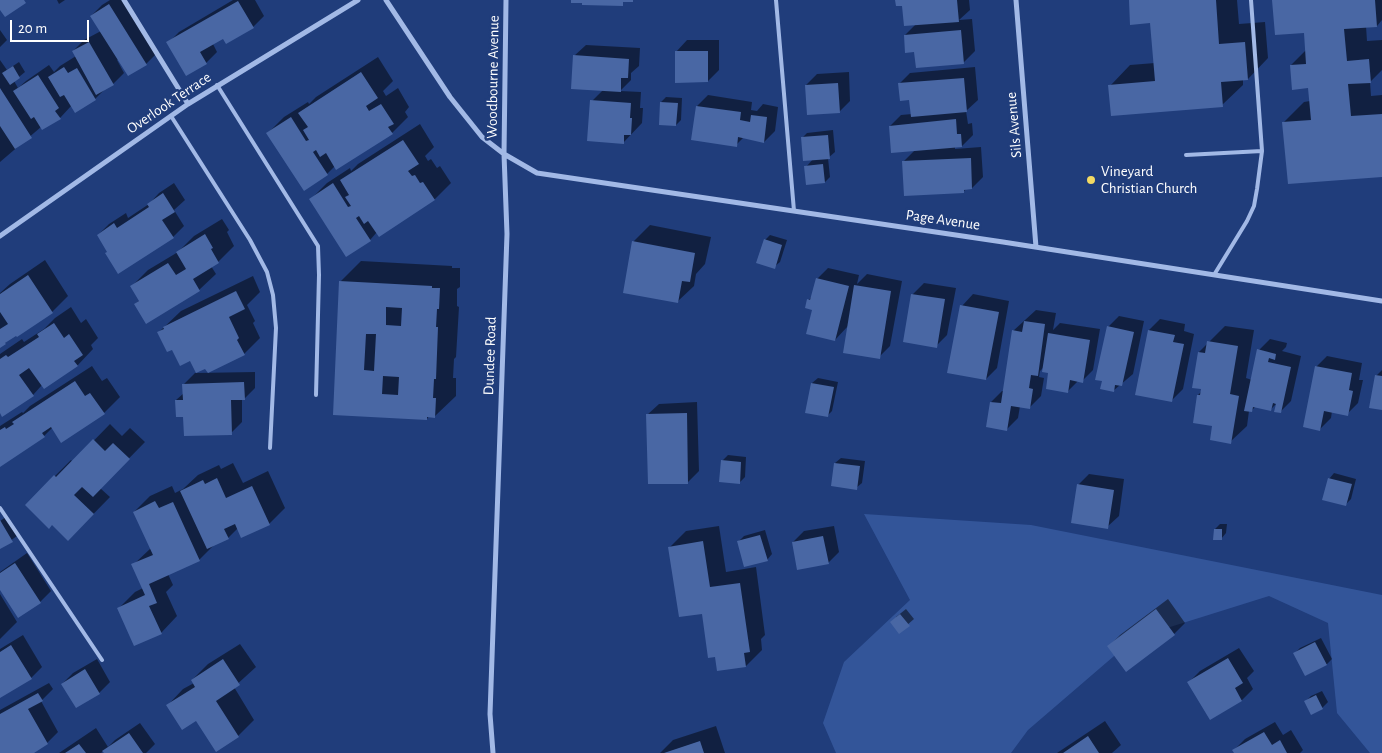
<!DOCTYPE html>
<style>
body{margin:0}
#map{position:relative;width:1382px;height:753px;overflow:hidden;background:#203d7b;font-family:"Alegreya Sans",sans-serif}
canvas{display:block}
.scale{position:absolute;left:10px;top:20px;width:79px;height:22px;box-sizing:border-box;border:2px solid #fff;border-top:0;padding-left:6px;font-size:15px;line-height:18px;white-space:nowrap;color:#fff;-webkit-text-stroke:4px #203d7b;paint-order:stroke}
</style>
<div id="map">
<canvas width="1382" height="753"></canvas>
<div class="scale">20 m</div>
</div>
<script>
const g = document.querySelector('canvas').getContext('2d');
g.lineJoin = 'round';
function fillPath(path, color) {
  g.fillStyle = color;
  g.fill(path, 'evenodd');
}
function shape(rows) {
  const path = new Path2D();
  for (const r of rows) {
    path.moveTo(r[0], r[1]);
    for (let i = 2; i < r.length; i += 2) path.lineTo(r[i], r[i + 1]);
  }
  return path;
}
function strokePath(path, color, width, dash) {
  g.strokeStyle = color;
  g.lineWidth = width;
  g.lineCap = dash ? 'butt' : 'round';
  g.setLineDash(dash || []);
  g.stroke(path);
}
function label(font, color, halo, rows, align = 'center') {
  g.font = font + ' "Alegreya Sans",sans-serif';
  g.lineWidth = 5;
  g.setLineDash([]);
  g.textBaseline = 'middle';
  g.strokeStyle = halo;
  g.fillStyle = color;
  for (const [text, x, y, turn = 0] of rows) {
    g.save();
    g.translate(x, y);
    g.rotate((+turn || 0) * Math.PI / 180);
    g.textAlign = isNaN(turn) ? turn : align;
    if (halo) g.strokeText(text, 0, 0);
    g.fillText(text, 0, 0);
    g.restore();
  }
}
fillPath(shape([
 [864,514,1031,525,1382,595,1382,753,1370,753,1337,713,1328,623,1269,596,1135,638,1028,730,1011,753,836,753,823,723,844,662,910,600]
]), '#359');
fillPath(shape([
 [57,0,65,0,59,4],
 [110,0,124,0,157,53,146,64,128,75,119,59,117,60,124,73,113,84,106,88,95,99,72,105,60,118,41,127,0,162,0,60,7,70,19,62,25,72,14,81,18,88,26,81,49,65,54,72,60,66,76,56,73,51,84,40,101,31,91,16,102,5],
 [233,0,255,0,264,16,253,27,224,37,213,44,217,52,206,63,186,75,168,43,179,32],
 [896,0,969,0,970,10,959,20,972,19,975,51,964,62,915,51,905,35,916,24,903,5],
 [1130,0,1237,0,1239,24,1265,22,1268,58,1248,79,1243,79,1243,85,1222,105,1110,86,1130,65,1155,63,1151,22],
 [1274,0,1382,0,1382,20,1377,26,1366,26,1367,41,1382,40,1382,70,1370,82,1371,96,1382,95,1382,175,1284,122,1304,102,1310,101,1309,87,1291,65,1306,50,1305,32],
 [0,30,7,40,0,47],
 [687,40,719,40,719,70,708,81,676,52],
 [586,45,640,48,639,66,631,73,631,80,620,91,641,92,640,108,643,108,642,123,623,143,592,101,603,90,574,56],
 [378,57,393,81,383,91,386,96,398,88,409,107,405,112,408,117,392,133,335,166,327,174,268,133,284,117,308,102,309,104,316,97],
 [975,67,978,100,966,111,968,124,972,123,973,135,962,146,955,146,955,149,981,147,983,177,972,188,966,189,963,192,903,162,915,150,890,126,901,115,912,114,910,98,899,84,910,73],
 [849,72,850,101,839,112,806,85,817,74],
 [708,95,752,102,751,110,757,111,763,104,778,107,775,131,764,142,744,137,736,145,697,106],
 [666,97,682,98,681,120,676,125,661,102],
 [420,124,434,147,425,156,428,161,431,159,437,168,440,166,451,183,435,199,377,232,370,240,311,199,327,183,350,168,351,171,358,164],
 [833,130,835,152,828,158,830,177,825,182,806,167,813,159,802,138,807,133],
 [174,183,185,200,174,210,184,226,173,237,109,251,98,235,109,224,126,213,128,218,149,204,159,193],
 [222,219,229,230,227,232,234,246,218,262,211,266,216,274,199,290,135,304,140,300,132,286,148,270,178,252,194,236],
 [650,225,711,237,705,264,696,274,694,286,677,302,624,292,634,241],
 [770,235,787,240,780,262,774,267,765,240],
 [45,260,68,296,52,312,11,338,0,347,0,293,10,284],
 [361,261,452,266,452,268,460,268,460,287,457,289,457,306,459,307,456,357,454,359,453,378,456,378,456,396,435,416,429,416,427,419,334,414,340,282],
 [828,268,859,275,857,284,867,274,902,281,890,346,879,357,848,326,835,340,809,300,812,296,817,279],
 [253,276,260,292,247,305,255,321,253,323,260,338,244,354,206,367,173,348,159,332,181,311],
 [924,283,956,288,947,335,936,346,905,341,913,294],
 [973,294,1009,301,997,368,986,379,962,306],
 [71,307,81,323,86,319,98,338,91,345,93,349,77,366,42,385,33,395,0,411,0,354,22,339,24,342,44,329,55,318],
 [1036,310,1056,313,1053,330,1060,323,1100,329,1093,370,1082,381,1078,381,1067,392,1050,372,1043,368,1040,371,1039,377,1044,378,1041,396,1030,407,1020,406,1018,418,1007,429,991,402,1002,391,1004,391,1013,331],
 [1119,316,1144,321,1133,374,1113,391,1108,327],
 [1160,319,1185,324,1184,331,1194,334,1183,389,1172,400,1149,330],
 [1225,326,1254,330,1246,378,1252,380,1259,350,1270,339,1287,343,1286,347,1282,351,1301,356,1291,401,1280,412,1277,403,1270,410,1256,406,1251,411,1249,411,1247,426,1230,442,1213,425,1198,395,1202,391,1199,352],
 [1327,356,1362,363,1359,380,1363,380,1358,403,1347,414,1332,411,1331,418,1320,429,1316,367],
 [92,366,102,381,107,378,120,397,104,413,53,427,44,436,0,465,0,426,22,412,23,413,30,406],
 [1382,370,1382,409,1376,376],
 [255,372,255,388,244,399,242,399,242,422,231,433,184,416,176,400,184,393,184,384,195,373],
 [818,378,838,382,832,411,827,416,806,412,812,383],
 [697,402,699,471,688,482,647,415,659,404],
 [110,424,122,436,130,428,145,442,100,488,110,497,68,540,52,524,26,505,71,460,73,462],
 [728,455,746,457,745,477,739,483,722,461],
 [841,458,865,461,862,483,856,488,835,463],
 [233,463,243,483,268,471,285,508,269,524,238,528,228,538,215,544,199,560,168,574,173,585,166,592,177,616,161,633,119,608,135,592,143,588,133,565,151,548,134,512,150,496,172,486,175,493,183,489,198,475,219,465,221,469],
 [1334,473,1356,479,1351,499,1346,504,1329,479],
 [1089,474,1124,479,1119,516,1107,527,1078,485],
 [6,517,17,536,0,548,0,521],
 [1220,524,1227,524,1226,533,1221,539,1215,529],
 [719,526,726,572,756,567,765,635,761,639,762,650,746,666,718,670,716,656,703,613,670,547,686,531],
 [834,526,839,552,828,563,793,542,804,531],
 [765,530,772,554,767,560,738,542,744,536],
 [27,553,51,591,40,602,0,588,0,572],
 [0,594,17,622,0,639],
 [1168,599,1185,623,1174,634,1127,670,1109,646,1120,635],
 [906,609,914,619,899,632,896,617],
 [23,635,42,667,31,678,0,697,0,649],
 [1321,638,1332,659,1327,664,1306,675,1295,653,1300,648],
 [240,644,256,667,234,687,254,720,238,736,167,706,183,689,194,683,192,680,208,664],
 [1239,648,1254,671,1247,678,1253,689,1242,700,1210,718,1189,682,1200,671],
 [97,659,110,682,99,693,62,684,73,673],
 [49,683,53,689,41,701,58,732,47,743,32,753,0,753,0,710],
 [1322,691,1328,702,1322,708,1311,713,1306,701,1311,696],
 [1105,721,1121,745,1112,753,1057,753],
 [1275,722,1283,735,1291,730,1303,750,1300,753,1236,753,1234,750,1245,739],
 [140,723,155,744,146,753,105,753,104,751,101,753,59,753,96,728,108,747,115,740],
 [716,726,725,753,660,753,673,740]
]), '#0007');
fillPath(shape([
 [0,0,24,0,26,3,5,17,0,10],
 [571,0,633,0,633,2,623,2,623,6,582,5,582,3,571,3],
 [895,0,957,0,959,22,904,26,902,6,896,6],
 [1129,0,1216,0,1219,44,1245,42,1248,80,1221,82,1223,107,1111,116,1108,85,1155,81,1150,23,1130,25],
 [1272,0,1375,0,1377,27,1344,29,1347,61,1369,59,1371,83,1348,84,1351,116,1382,114,1382,177,1288,184,1282,122,1311,120,1308,88,1292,90,1290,65,1306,64,1304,33,1275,35],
 [238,1,254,28,226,44,223,39,200,52,207,64,186,76,166,42],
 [109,4,147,65,128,76,90,16],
 [961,30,964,64,916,68,914,52,905,53,904,35],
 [89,42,114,85,96,95,72,51],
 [675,51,708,51,708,82,675,83],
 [573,55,629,59,628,78,621,78,621,92,571,89],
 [13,66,20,78,10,85,2,73],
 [64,67,68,73,77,68,96,100,75,113,64,95,60,97,48,77],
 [361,72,378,98,366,106,369,111,381,104,394,124,388,127,393,134,336,170,326,153,320,157,316,150,313,152,328,175,304,191,266,133,291,117,306,141,309,140,303,130,308,127,298,113],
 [38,75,59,108,55,111,61,119,42,130,34,117,31,119,13,91],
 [964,78,967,112,911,117,909,100,900,101,898,83],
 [838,83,840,113,807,115,805,85],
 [0,88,32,138,15,149,0,126],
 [590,100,631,103,630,118,632,118,631,135,624,135,624,144,587,141],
 [660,102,678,103,676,126,659,125],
 [696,106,741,112,740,120,750,122,751,115,767,117,764,143,738,137,737,147,691,140],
 [956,119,957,134,961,134,962,147,891,153,889,126],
 [828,135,830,159,803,161,801,137],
 [403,140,419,164,408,171,412,176,415,175,420,183,423,182,435,200,379,237,368,221,364,224,359,216,356,218,371,241,346,257,309,199,333,183,348,207,351,206,345,197,349,195,340,180],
 [971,158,972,189,964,190,964,193,904,196,902,161],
 [823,164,825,183,806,185,804,166],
 [163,193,175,212,162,220,174,238,118,274,105,253,107,252,97,235,114,223,117,228,149,207,147,204],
 [205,234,213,248,211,249,219,263,193,279,200,291,146,324,134,304,139,301,130,286,168,263,176,275,186,269,176,252],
 [764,239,782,245,775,269,756,263],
 [632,241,695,253,690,282,682,281,678,303,623,293],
 [28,275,53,313,17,337,16,336,5,343,6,344,0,348,0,329,8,324,0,312,0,294],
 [816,278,849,286,835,341,806,334,812,310,805,308,807,299,810,300],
 [339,281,432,286,432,288,440,288,439,309,437,309,436,327,438,327,436,379,434,379,433,398,436,398,435,418,427,417,427,420,333,415],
 [386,307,402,308,401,326,386,325],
 [366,334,376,334,374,371,364,370],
 [383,376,399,377,398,395,382,394],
 [854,285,891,291,880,359,843,353],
 [236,291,245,309,229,317,239,338,237,340,245,355,208,373,205,369,196,373,190,361,180,366,172,350,167,352,157,332,164,329,163,327],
 [911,294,945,299,937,348,903,342],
 [960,305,999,312,986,380,947,373],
 [1024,321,1045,324,1038,376,1031,375,1029,388,1033,389,1030,409,1011,406,1007,431,986,427,990,402,1001,403,1012,330,1022,332],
 [54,323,64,338,69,334,83,355,74,361,78,366,44,389,29,368,19,375,34,396,2,417,0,413,0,359,6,355,8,357,39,337,37,334],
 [1107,326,1134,332,1122,386,1115,385,1114,392,1100,389,1102,381,1095,380],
 [1148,330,1175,335,1173,342,1184,344,1172,402,1135,395],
 [1048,333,1090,340,1083,383,1070,380,1068,393,1046,389,1048,373,1042,372],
 [1207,341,1238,346,1230,394,1239,396,1231,444,1210,440,1212,426,1193,423,1197,395,1200,395,1201,389,1192,388,1198,352,1205,353],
 [1257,349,1276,354,1275,360,1269,358,1268,362,1291,367,1281,413,1274,412,1276,404,1273,403,1271,411,1253,407,1252,412,1244,411],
 [1315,366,1352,373,1349,390,1353,391,1348,416,1324,411,1320,431,1303,427],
 [1375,375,1382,376,1382,410,1369,408],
 [75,381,85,396,90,393,105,414,61,443,51,427,42,433,45,437,0,467,0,430,5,427,6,429,14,424,12,422],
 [244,382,245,400,231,400,232,435,184,436,183,417,176,417,175,400,183,400,182,384],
 [811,383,834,387,828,417,805,413],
 [687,413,688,484,648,484,646,414],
 [93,439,105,451,113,443,130,459,93,497,82,487,74,495,94,514,68,541,52,525,49,529,25,505,54,475,56,477],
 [721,460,741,462,740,484,719,482],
 [834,463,860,466,857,490,831,486],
 [217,478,226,498,252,486,270,525,241,538,235,524,224,529,229,539,207,549,180,491,203,480,205,484],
 [1328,478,1352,484,1346,506,1322,500],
 [1077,484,1114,490,1108,529,1071,523],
 [155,501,159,508,173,502,200,561,149,584,157,603,149,606,162,634,134,646,117,608,145,595,131,564,153,555,133,512],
 [0,520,13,542,0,549],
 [1214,529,1222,529,1222,540,1213,540],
 [760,535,768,561,744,567,737,541],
 [823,536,829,564,797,570,792,542],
 [703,541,710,587,740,583,750,652,744,653,746,667,717,671,715,657,708,658,702,614,679,617,668,547],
 [15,563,41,603,18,618,0,590,0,573],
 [1156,609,1175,635,1126,672,1107,646],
 [900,614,910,626,899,634,890,622],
 [1315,642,1327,665,1305,676,1293,653],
 [11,645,32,679,0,698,0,652],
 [1228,658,1243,683,1235,688,1242,701,1210,720,1187,682],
 [223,659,240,685,216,701,239,737,216,752,196,721,182,730,166,705,195,687,191,680],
 [85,669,100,694,76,708,61,684],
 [38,693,43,701,28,709,48,744,34,753,0,753,0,714],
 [1316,695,1323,709,1311,715,1304,701],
 [1264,732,1272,745,1280,740,1287,753,1234,753,1232,750],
 [129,733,143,753,104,753,102,751],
 [1088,736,1099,753,1063,753],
 [700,741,704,753,664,753],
 [79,744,86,753,65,753]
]), '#4967a4');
strokePath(shape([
 [776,0,794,211],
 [217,85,318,246,319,275,316,395],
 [171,116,250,240,267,272,273,295,276,328,270,448],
 [1186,155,1262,151],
 [1214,275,1247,221,1254,206,1257,189,1262,151,1251,0],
 [0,508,102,660]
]), '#a2b9e6', 4);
strokePath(shape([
 [124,0,188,104],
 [386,0,450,97,482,137,504,154,507,234,490,714,493,753],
 [506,0,504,154,537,173,1003,242,1382,301],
 [1016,0,1036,247],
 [0,236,188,104,358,0]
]), '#a2b9e6', 5);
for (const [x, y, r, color] of [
 [1091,180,5,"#f3da63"]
]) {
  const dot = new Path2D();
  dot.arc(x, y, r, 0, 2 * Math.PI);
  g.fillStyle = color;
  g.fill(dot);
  strokePath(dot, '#203d7b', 2);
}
label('15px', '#fff', '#203d7b', [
 ["Woodbourne Avenue",493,77,-89],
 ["Overlook Terrace",169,103,-34],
 ["Sils Avenue",1014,125,-95],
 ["Page Avenue",943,220,8],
 ["Dundee Road",490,356,-88]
]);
label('15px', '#fff', '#203d7b', [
 ["Vineyard",1101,171],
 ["Christian Church",1101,188]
], 'left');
</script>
